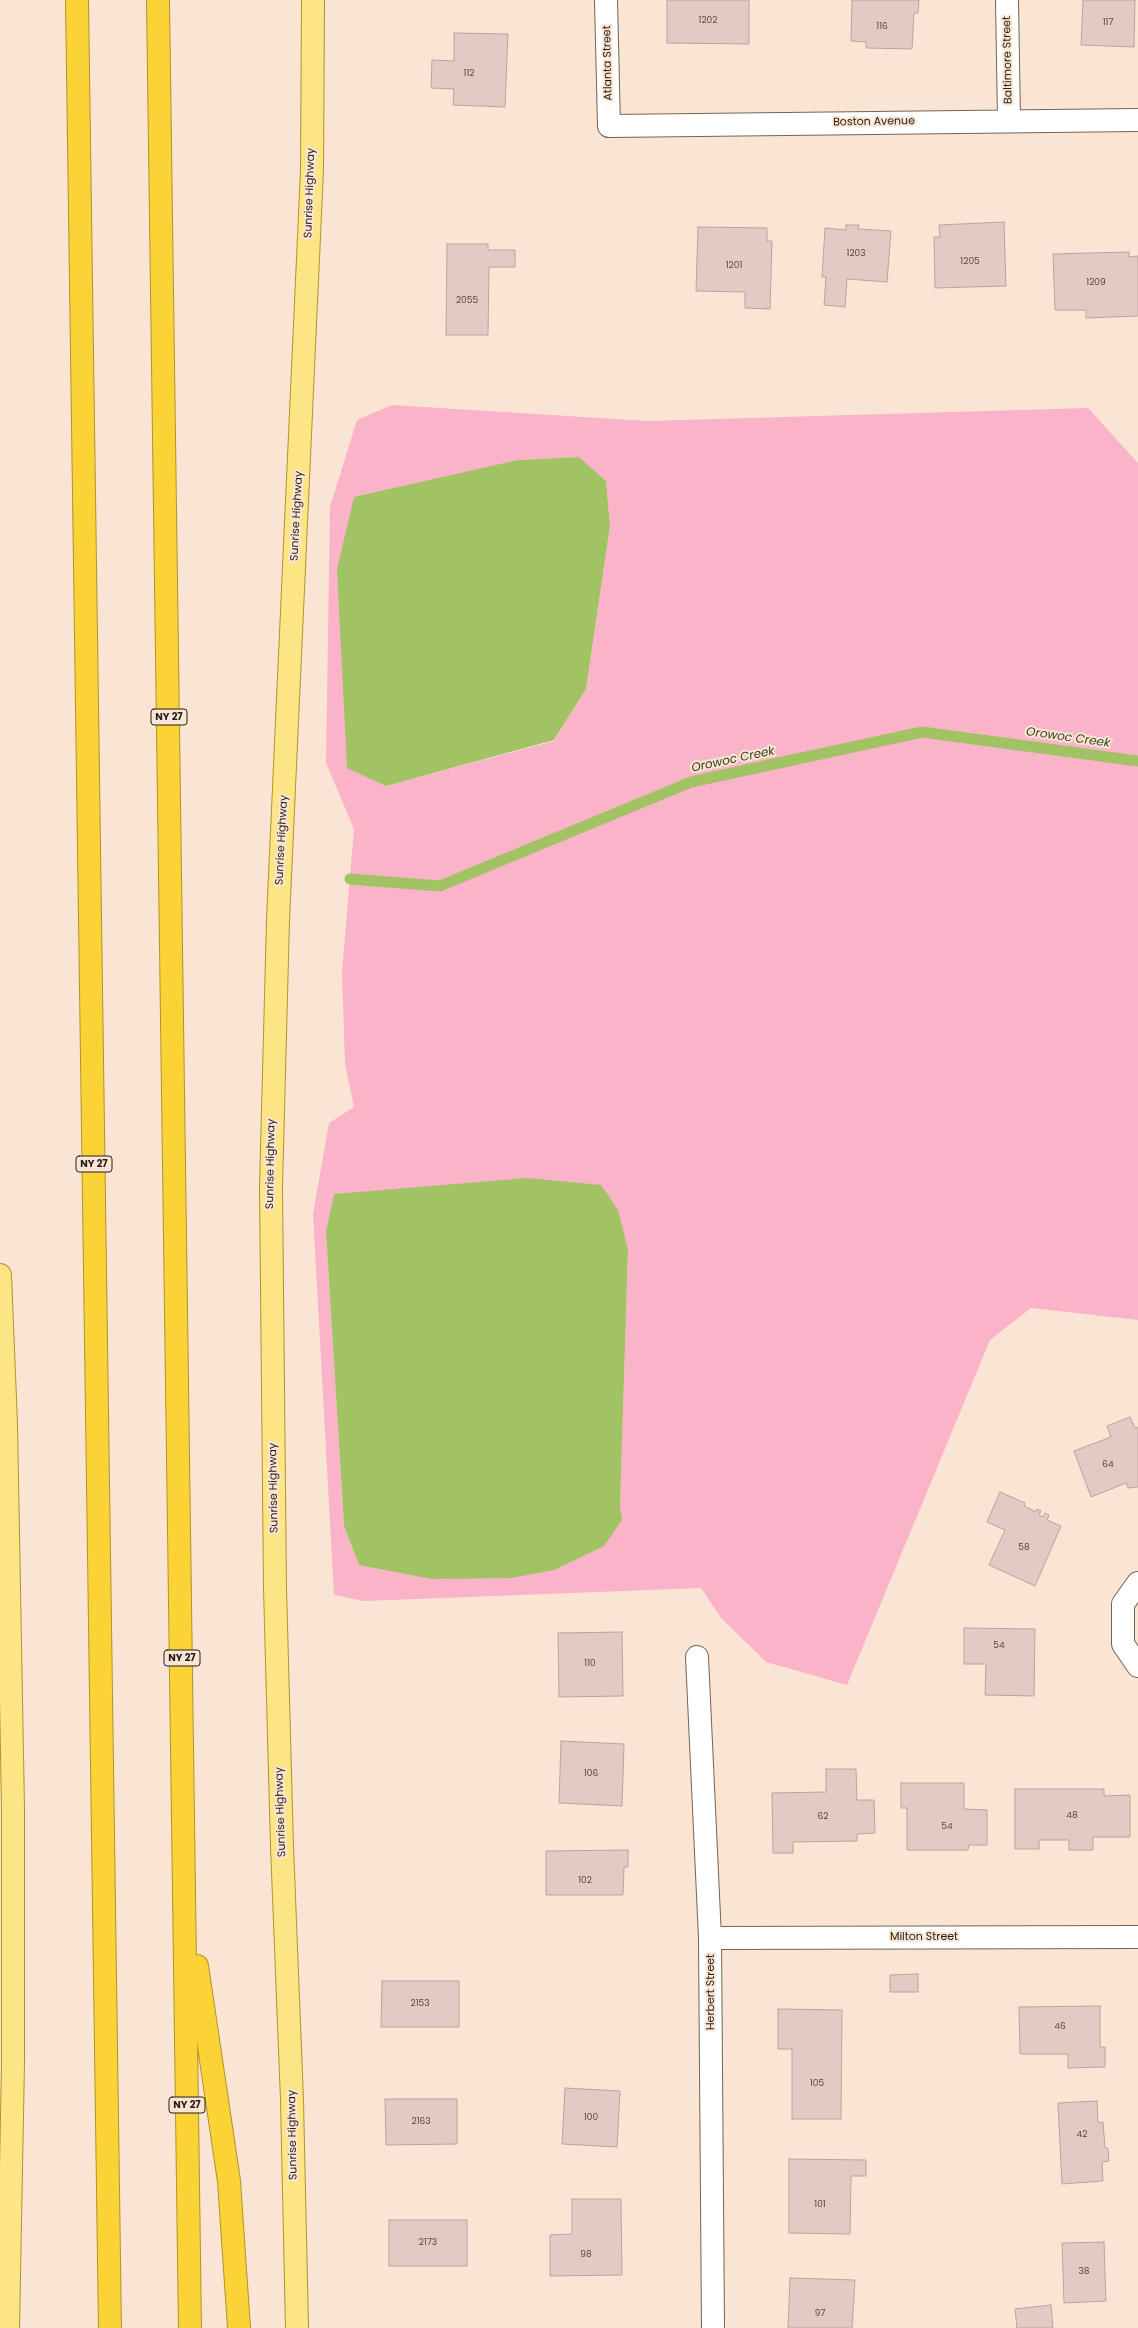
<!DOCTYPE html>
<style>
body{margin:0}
canvas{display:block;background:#fae5d4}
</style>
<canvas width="1138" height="2328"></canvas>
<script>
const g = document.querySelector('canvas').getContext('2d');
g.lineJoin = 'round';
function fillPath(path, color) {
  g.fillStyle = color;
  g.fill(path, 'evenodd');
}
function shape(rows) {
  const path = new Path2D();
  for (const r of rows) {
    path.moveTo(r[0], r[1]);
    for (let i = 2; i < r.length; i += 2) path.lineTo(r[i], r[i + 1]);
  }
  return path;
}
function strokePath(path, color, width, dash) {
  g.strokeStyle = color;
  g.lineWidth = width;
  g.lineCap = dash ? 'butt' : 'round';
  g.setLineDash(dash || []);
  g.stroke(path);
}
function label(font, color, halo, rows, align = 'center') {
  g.font = font + ' Poppins,sans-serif';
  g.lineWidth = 4;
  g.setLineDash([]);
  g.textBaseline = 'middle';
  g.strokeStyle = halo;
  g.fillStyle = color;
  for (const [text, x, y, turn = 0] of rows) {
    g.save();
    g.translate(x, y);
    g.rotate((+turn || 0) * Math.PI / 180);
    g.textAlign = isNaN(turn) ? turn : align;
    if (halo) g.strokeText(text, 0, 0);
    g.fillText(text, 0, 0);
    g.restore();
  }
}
fillPath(shape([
 [392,405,648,421,1088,408,1138,463,1138,1320,1031,1308,990,1340,847,1685,766,1662,721,1618,701,1588,364,1601,334,1595,313,1214,329,1123,354,1107,345,1064,342,972,354,829,326,763,330,507,357,420],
 [579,457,606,481,610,526,586,689,554,741,386,786,518,460],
 [334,1194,628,1250,620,1507,359,1565,344,1526,326,1231]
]), '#fab3c9');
fillPath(shape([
 [579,457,606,481,610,526,586,689,554,740,386,786,347,768,337,569,354,497,518,460],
 [527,1178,601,1185,618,1210,628,1250,620,1507,622,1520,604,1546,554,1570,511,1578,432,1579,359,1565,344,1526,326,1231,334,1194]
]), '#a1c363');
strokePath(shape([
 [350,879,440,886,691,782,922,732,1138,761]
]), '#a1c363', 11);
const building = shape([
 [667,0,749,0,749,44,667,43,667,0],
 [852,0,919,0,918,13,914,13,912,49,866,48,866,42,851,41,852,0],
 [1083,0,1135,0,1134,47,1081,45,1083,0],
 [454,33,508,34,505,107,453,105,454,89,431,88,432,60,454,61,454,33],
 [1004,222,1006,286,935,288,934,237,940,237,939,225,1004,222],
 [846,225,859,225,858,229,891,231,887,282,847,279,845,307,824,305,826,277,822,277,825,228,846,230,846,225],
 [698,227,767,228,767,241,772,241,770,309,745,308,745,292,696,291,698,227],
 [447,244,488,244,488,250,515,250,515,267,489,267,488,335,446,335,447,244],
 [1129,252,1129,257,1138,256,1138,316,1086,318,1086,310,1055,310,1053,254,1129,252],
 [1130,1417,1135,1428,1137,1427,1138,1430,1138,1487,1128,1488,1126,1483,1091,1497,1074,1451,1111,1437,1107,1426,1130,1417],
 [1000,1492,1025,1503,1024,1506,1036,1512,1037,1509,1041,1511,1039,1515,1043,1517,1045,1513,1049,1515,1047,1520,1061,1526,1035,1586,989,1565,1005,1530,987,1522,1000,1492],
 [964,1628,1035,1629,1034,1696,985,1695,986,1664,964,1664,964,1628],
 [622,1632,623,1696,559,1697,558,1633,622,1632],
 [561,1741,624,1744,622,1806,559,1803,561,1741],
 [826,1769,856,1769,857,1800,874,1800,875,1833,857,1834,857,1841,793,1842,793,1853,773,1853,772,1793,826,1792,826,1769],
 [901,1783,964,1783,964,1809,987,1810,987,1845,969,1845,968,1850,907,1850,907,1808,901,1808,901,1783],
 [1015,1789,1104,1789,1104,1796,1130,1795,1130,1837,1093,1837,1093,1850,1069,1850,1069,1840,1039,1840,1039,1849,1015,1849,1015,1789],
 [628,1850,628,1867,624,1867,623,1895,546,1895,546,1851,628,1850],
 [918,1974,918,1992,890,1992,890,1975,918,1974],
 [382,1981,459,1981,459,2027,381,2027,382,1981],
 [1100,2006,1100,2047,1105,2047,1105,2067,1068,2068,1068,2054,1020,2054,1019,2007,1100,2006],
 [778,2009,842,2010,841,2119,792,2119,792,2049,778,2049,778,2009],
 [565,2088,620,2091,617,2147,562,2144,565,2088],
 [385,2099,457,2099,457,2144,386,2145,385,2099],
 [1097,2101,1098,2123,1103,2122,1105,2148,1108,2148,1109,2161,1102,2162,1103,2181,1062,2184,1058,2103,1097,2101],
 [789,2159,866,2160,866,2176,851,2176,850,2234,789,2233,789,2159],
 [572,2199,621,2199,622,2275,550,2276,550,2235,572,2234,572,2199],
 [389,2220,467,2220,467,2266,389,2266,389,2220],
 [1104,2242,1106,2301,1064,2303,1062,2243,1104,2242],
 [790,2278,855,2280,852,2328,788,2328,790,2278],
 [1051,2305,1053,2328,1017,2328,1015,2309,1051,2305]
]);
fillPath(building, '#e4c9c4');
strokePath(building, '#bca29d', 1);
const minor = shape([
 [606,0,609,126,1138,120],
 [1007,0,1009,120],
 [1138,1583,1123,1604,1123,1644,1138,1666],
 [697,1657,710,1938,713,2328],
 [710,1938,1138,1937]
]);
const major = shape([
 [0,1275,6,1424,13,1808,13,2062,8,2328],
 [297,2328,292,2100,282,1846,275,1588,271,1187,278,920,312,170,313,0]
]);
const highway = shape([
 [77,0,110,2328],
 [158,0,190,2328],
 [197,1966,229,2181,239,2328]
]);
strokePath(minor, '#756354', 24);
strokePath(major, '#b0932b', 24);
strokePath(highway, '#b0932b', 24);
strokePath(minor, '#fff', 22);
strokePath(major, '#fde586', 22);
strokePath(highway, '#fbd336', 22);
label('9px', '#554842', null, [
 ["1202",708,21],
 ["117",1108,23],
 ["116",882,27],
 ["112",469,74],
 ["1203",856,254],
 ["1205",970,262],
 ["1201",734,266],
 ["1209",1096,283],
 ["2055",467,301],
 ["64",1108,1465],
 ["58",1024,1548],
 ["54",999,1646],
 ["110",590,1664],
 ["106",591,1774],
 ["48",1072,1816],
 ["62",823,1817],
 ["54",947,1827],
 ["102",585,1881],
 ["2153",420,2004],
 ["46",1060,2027],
 ["105",817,2084],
 ["100",591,2118],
 ["2163",421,2122],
 ["42",1082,2135],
 ["101",820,2205],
 ["2173",428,2243],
 ["98",586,2255],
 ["38",1084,2272],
 ["97",820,2314]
]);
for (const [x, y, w] of [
 [169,717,36],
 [94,1164,36],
 [182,1658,36],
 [187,2105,36]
]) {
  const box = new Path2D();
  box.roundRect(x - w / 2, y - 8, w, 16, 3);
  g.fillStyle = '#fae5d4';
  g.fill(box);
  strokePath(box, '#251d17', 1);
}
label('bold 10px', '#251d17', null, [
 ["NY 27",169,717],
 ["NY 27",94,1164],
 ["NY 27",182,1658],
 ["NY 27",187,2105]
]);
label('11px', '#251d17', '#fae5d4', [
 ["Baltimore Street",1008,60,-91],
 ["Atlanta Street",608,63,-91],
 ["Boston Avenue",874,122,-1],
 ["Sunrise Highway",310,193,-88],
 ["Sunrise Highway",297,516,-87],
 ["Sunrise Highway",282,840,-87],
 ["Sunrise Highway",271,1164,-89],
 ["Sunrise Highway",274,1488,-91],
 ["Sunrise Highway",281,1812,-92],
 ["Milton Street",924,1937],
 ["Herbert Street",711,1992,-90],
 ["Sunrise Highway",293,2135,-91]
]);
label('italic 12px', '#35421a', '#fae5d4', [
 ["Orowoc Creek",1068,738,8],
 ["Orowoc Creek",733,760,-12]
]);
</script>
